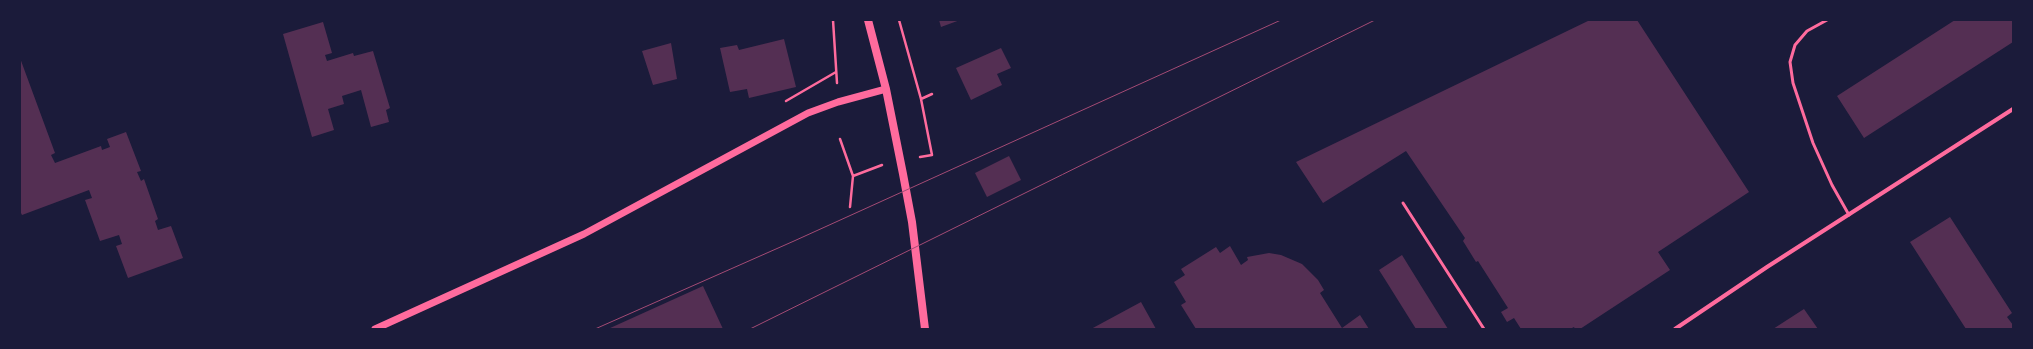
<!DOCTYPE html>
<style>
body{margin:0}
#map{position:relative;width:2033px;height:349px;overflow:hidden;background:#1b1b3a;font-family:"Fira Sans Condensed",sans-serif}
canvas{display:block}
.frame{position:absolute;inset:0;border:21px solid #1b1b3a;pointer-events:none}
</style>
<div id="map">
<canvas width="2033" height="349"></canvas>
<div class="frame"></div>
</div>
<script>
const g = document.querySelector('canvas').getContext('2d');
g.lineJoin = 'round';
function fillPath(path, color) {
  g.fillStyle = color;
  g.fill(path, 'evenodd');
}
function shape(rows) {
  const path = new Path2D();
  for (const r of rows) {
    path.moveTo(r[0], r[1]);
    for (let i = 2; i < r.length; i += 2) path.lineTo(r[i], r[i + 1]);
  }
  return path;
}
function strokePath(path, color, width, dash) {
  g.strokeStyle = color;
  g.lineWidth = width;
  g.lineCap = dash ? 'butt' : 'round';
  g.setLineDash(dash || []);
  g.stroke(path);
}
fillPath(shape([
 [939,20,960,20,941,27],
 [1590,20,1637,20,1749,192,1658,252,1670,270,1580,329,1575,329,1574,327,1570,329,1521,329,1514,318,1507,322,1501,312,1508,308,1478,261,1476,262,1463,241,1465,238,1406,151,1323,203,1296,162],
 [1955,20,2013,20,2013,42,1864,138,1837,96],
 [323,22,332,53,325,55,327,61,353,53,354,56,373,51,390,108,386,110,389,122,371,127,361,90,342,96,344,104,328,109,334,130,312,137,283,34],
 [784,39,796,87,749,98,747,89,730,92,720,48,737,45,739,50],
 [671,43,677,79,653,85,642,51],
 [1001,48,1011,68,997,74,1002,85,971,100,956,68],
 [20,58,55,153,51,155,55,163,101,146,102,150,110,147,107,139,126,132,141,171,137,172,141,181,144,179,158,219,155,221,158,230,171,226,183,258,128,278,116,246,122,244,119,235,100,241,85,200,92,198,89,190,22,215,20,211],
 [1009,156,1021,180,987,197,975,173],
 [1950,217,2012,313,2007,317,2013,325,2013,329,1966,329,1910,242],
 [1230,246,1241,265,1248,260,1247,257,1269,253,1281,255,1302,264,1318,280,1324,290,1320,293,1342,328,1360,315,1369,329,1196,329,1181,305,1186,302,1174,282,1185,275,1181,269,1216,247,1220,253],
 [1402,255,1423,289,1448,329,1416,329,1386,281,1379,270],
 [703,286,723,329,608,329],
 [1141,302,1156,329,1091,329],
 [1804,309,1818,329,1773,329]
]), '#542f53');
strokePath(shape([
 [833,20,837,83],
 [899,20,921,99,932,155,920,157],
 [921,99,932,94],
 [786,101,836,72],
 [840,139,853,176],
 [850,207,853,176,882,165]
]), '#ff6b9d', 2.5);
strokePath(shape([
 [1827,20,1807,31,1795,45,1790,62,1793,83,1813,143,1832,185,1849,215],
 [1403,203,1484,329]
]), '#ff6b9d', 3);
strokePath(shape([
 [1675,329,1767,267,2013,109]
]), '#ff6b9d', 4);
strokePath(shape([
 [375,329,584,234,808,113,838,102,886,89]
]), '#ff6b9d', 7);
strokePath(shape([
 [868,20,886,89,903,174,912,222,925,329]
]), '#ff6b9d', 8);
strokePath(shape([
 [595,329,794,241,1281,20],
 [750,329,1375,20]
]), '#a44b75', 1);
</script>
